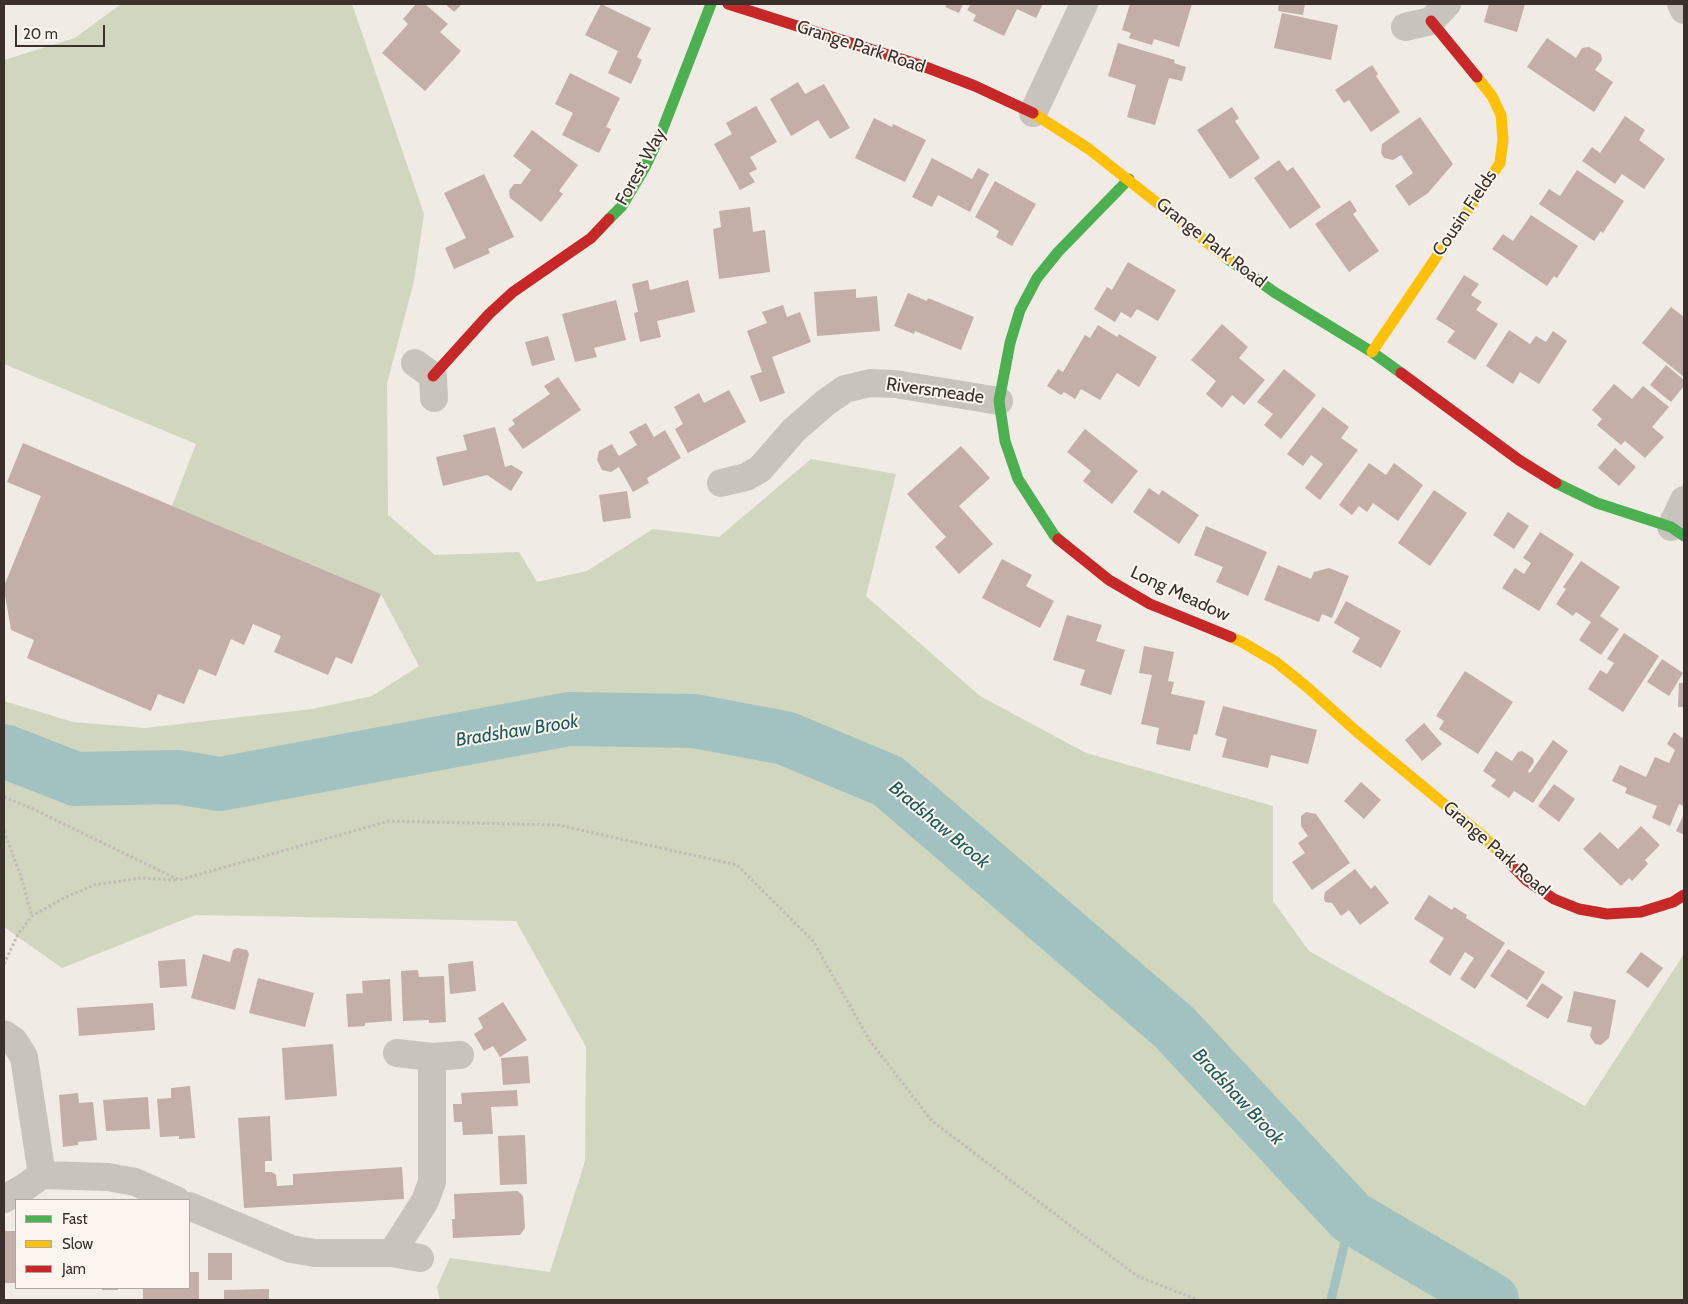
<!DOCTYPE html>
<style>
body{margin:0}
#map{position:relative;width:1688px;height:1304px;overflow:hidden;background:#f0ebe5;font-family:Cabin,sans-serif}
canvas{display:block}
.frame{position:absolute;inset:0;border:5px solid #3b302b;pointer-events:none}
.legend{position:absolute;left:15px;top:1199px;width:175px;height:90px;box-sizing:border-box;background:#fbf5ee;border:1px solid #aea6a0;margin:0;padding:6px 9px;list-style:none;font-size:15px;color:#3b302b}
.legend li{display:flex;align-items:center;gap:10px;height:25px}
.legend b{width:25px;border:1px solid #aea6a0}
.scale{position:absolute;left:15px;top:25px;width:90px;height:22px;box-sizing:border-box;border:2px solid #3b302b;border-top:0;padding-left:6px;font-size:15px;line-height:18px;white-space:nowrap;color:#3b302b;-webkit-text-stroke:4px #fbf5ee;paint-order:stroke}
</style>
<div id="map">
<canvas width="1688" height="1304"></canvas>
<div class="frame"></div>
<ul class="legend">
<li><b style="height:6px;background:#4caf50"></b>Fast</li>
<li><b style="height:6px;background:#ffc107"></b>Slow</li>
<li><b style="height:6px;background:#c62828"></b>Jam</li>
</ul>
<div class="scale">20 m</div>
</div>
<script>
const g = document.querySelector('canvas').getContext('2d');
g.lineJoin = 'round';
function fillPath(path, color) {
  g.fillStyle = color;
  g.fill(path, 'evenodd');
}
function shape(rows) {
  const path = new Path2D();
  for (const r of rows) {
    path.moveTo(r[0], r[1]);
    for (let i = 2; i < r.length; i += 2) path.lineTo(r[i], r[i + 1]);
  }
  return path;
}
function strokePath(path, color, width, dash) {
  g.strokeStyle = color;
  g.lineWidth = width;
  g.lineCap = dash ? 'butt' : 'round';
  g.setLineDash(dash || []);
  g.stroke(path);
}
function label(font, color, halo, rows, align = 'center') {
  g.font = font + ' Cabin,sans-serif';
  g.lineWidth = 4;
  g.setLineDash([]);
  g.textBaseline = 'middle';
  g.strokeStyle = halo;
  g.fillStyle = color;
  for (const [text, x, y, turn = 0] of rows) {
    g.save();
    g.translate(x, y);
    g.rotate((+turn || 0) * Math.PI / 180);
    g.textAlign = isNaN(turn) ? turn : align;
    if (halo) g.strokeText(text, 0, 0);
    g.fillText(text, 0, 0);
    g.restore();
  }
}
fillPath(shape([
 [121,4,352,4,424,214,414,281,387,384,388,515,435,555,519,552,537,582,587,571,653,529,719,537,811,459,896,474,866,596,980,696,1086,753,1273,806,1273,901,1309,951,1585,1106,1684,954,1684,1300,440,1300,437,1287,450,1258,550,1272,585,1161,586,1047,516,921,195,915,62,968,4,927,4,701,73,722,145,728,312,709,372,696,419,666,381,594,172,506,196,444,4,364,4,60,75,38]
]), '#d1d6bf');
strokePath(shape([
 [1331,1300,1351,1217]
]), '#a1c2c1', 9);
strokePath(shape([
 [4,751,76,779,177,777,220,784,569,719,694,721,785,738,888,781,1174,1027,1351,1217,1492,1300]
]), '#a1c2c1', 54);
fillPath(shape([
 [416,4,425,4,448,24,440,32,461,51,425,91,382,53,408,24,403,19],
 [445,4,462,4,454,12],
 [601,4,651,28,637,57,642,60,631,84,608,73,618,51,585,35],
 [947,4,963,4,959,13,945,7],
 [971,4,1043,4,1036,18,1017,9,1004,36,973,21,976,15,967,10],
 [1130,4,1192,4,1179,47,1154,39,1152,45,1129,38,1131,33,1122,30],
 [1279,4,1305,4,1303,15,1278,11],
 [1489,4,1525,4,1517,32,1484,22],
 [1282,13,1338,25,1331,60,1274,48],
 [1547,38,1576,58,1582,48,1589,47,1601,54,1602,60,1595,70,1613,82,1594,112,1527,67],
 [1118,43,1175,60,1174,63,1186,67,1182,81,1169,78,1155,125,1127,117,1136,85,1108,76],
 [1372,65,1378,74,1376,76,1400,112,1371,132,1349,100,1344,103,1335,90],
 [570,73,620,98,606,127,611,129,599,153,562,135,573,113,555,104],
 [798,82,805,94,824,84,850,128,830,139,818,120,791,136,770,99],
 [756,106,777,142,750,157,757,169,749,173,755,182,740,190,714,144,732,134,726,123],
 [1232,107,1239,118,1235,121,1260,158,1230,179,1197,130],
 [1625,116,1645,130,1639,140,1665,159,1644,189,1622,174,1615,184,1582,161,1592,147,1600,153],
 [1420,117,1453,164,1428,193,1409,206,1395,186,1413,173,1401,155,1393,160,1384,158,1381,153,1382,144],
 [874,118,892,127,893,124,926,140,905,182,855,158],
 [532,130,578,165,559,191,563,194,541,222,510,198,509,191,514,184,521,184,531,170,513,156],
 [932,158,972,179,978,168,989,174,970,212,938,195,932,207,912,197],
 [1279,160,1287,171,1293,167,1321,207,1290,229,1254,178],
 [1577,170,1624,201,1603,233,1601,231,1594,241,1539,204,1549,189,1560,196],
 [484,174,514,237,488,249,490,253,454,269,445,248,466,238,444,193],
 [995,181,1036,204,1012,246,996,237,999,231,975,217],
 [1350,200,1357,211,1353,214,1379,251,1349,272,1315,224],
 [750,207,753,232,765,230,770,272,719,279,713,229,721,227,719,211],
 [1531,215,1578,246,1557,278,1554,276,1547,286,1492,249,1503,234,1513,241],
 [1128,262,1176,290,1158,321,1137,309,1131,318,1121,312,1115,322,1094,309,1107,287,1112,290],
 [1464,275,1479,284,1471,295,1482,302,1476,310,1498,324,1475,360,1447,342,1455,331,1436,319],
 [648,280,650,290,688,280,695,312,657,321,661,337,640,342,634,313,638,312,632,284],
 [856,289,856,298,877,296,880,331,817,336,814,292],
 [908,293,927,301,928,298,974,317,961,350,915,331,914,334,894,326],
 [616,300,626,340,594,348,597,357,575,362,562,314],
 [783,305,787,317,800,312,811,342,772,357,785,393,760,402,750,376,762,372,747,331,767,323,762,312],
 [1671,307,1684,317,1684,377,1642,343],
 [1222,324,1248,347,1239,358,1265,380,1244,405,1232,395,1222,408,1206,394,1216,381,1191,360],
 [1098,325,1117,337,1119,334,1157,357,1139,387,1117,373,1100,400,1081,389,1075,399,1064,392,1061,395,1047,386,1058,369,1063,372,1085,335,1090,338],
 [1509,330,1530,344,1536,336,1546,342,1553,331,1567,341,1539,384,1520,372,1513,384,1486,366],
 [548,336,555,360,532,366,525,342],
 [1666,365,1684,380,1684,386,1671,402,1650,385],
 [1284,369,1316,395,1281,439,1264,425,1273,414,1257,402],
 [558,377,581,410,523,449,508,429,515,424,512,420,550,394,544,386],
 [1614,384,1632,399,1643,386,1669,407,1652,427,1664,437,1645,458,1625,441,1621,445,1597,425,1602,419,1592,410],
 [729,390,746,422,688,453,675,429,683,424,674,407,699,393,704,403],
 [1323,407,1349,427,1341,438,1358,450,1320,500,1305,488,1323,464,1311,455,1303,466,1287,454],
 [646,423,654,437,665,430,681,458,647,478,649,483,633,492,619,467,611,472,602,470,597,460,599,451,612,444,619,456,637,445,629,432],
 [495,427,505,467,511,465,523,472,511,491,487,475,443,486,436,457,467,450,463,435],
 [1085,429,1138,471,1112,504,1083,481,1091,471,1067,452],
 [23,443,381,594,352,664,336,657,328,675,274,652,281,636,253,624,244,645,231,639,216,676,199,669,184,704,158,694,151,711,27,658,34,640,11,630,4,589,4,586,41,496,7,482],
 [961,446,990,478,959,506,993,544,959,574,935,547,946,537,907,494],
 [1615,448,1636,467,1619,486,1598,468],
 [1369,463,1386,475,1394,463,1423,485,1398,521,1373,503,1367,512,1359,506,1352,515,1339,505],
 [1149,488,1159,495,1162,490,1199,515,1179,544,1133,512],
 [1434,490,1467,513,1430,566,1398,543],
 [627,491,631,518,603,522,599,495],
 [1508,512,1529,526,1514,549,1493,535],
 [1206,526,1267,552,1248,596,1216,582,1223,567,1194,555],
 [1540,532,1574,554,1539,611,1502,588,1515,568,1524,574,1531,563,1523,558],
 [1002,559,1032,575,1026,586,1054,601,1040,628,982,598],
 [1581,561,1620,587,1600,616,1619,629,1601,655,1579,640,1591,622,1576,612,1573,616,1556,604,1566,589,1563,587],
 [1278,565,1311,579,1314,572,1329,568,1349,576,1332,618,1322,614,1319,622,1264,600],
 [1346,601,1401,631,1381,668,1352,652,1360,638,1334,623],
 [1067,615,1102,625,1096,641,1125,650,1111,695,1080,685,1085,670,1053,660],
 [1624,633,1659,656,1623,712,1588,689,1600,670,1607,674,1614,663,1607,659],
 [1144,646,1174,652,1168,681,1174,682,1171,694,1205,701,1197,735,1194,734,1190,751,1156,744,1159,728,1141,724,1152,675,1139,673],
 [1662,659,1683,673,1669,696,1647,682],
 [1465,671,1513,702,1478,754,1439,729,1444,721,1436,716],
 [1679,683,1684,683,1684,707,1678,707],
 [1223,706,1317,730,1308,764,1271,755,1268,768,1222,757,1227,739,1215,735],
 [1424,723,1442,744,1422,761,1405,740],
 [1674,732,1684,739,1684,806,1679,804,1670,826,1652,818,1657,806,1625,793,1627,788,1612,781,1620,765,1646,777,1655,757,1669,763,1675,750,1667,744],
 [1553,740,1568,751,1533,803,1514,791,1509,798,1491,786,1496,780,1483,771,1496,751,1512,761,1518,752,1522,751,1533,758,1534,762,1528,771,1530,773],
 [1361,782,1381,800,1364,819,1344,801],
 [1554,784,1575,799,1559,822,1538,806],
 [1306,812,1316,814,1350,863,1312,890,1292,862,1305,853,1298,843,1308,836,1301,826,1301,816],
 [1684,814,1684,835,1676,831],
 [1641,826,1660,845,1645,860,1648,864,1632,881,1629,878,1621,886,1583,849,1600,832,1618,849],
 [1355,869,1371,889,1375,885,1389,903,1360,925,1349,910,1341,916,1332,903,1325,902,1324,899,1325,892],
 [1429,895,1452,910,1454,907,1467,915,1466,918,1505,943,1475,989,1460,979,1474,958,1465,952,1450,976,1429,962,1444,938,1414,919],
 [237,948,247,950,249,954,235,1010,191,998,203,954,230,962,233,950],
 [1508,949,1545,972,1527,1000,1490,976],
 [1641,952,1663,968,1648,988,1626,972],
 [185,959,187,986,160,988,158,961],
 [473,961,476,991,450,994,448,964],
 [418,970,419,977,444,976,446,1022,429,1023,429,1020,403,1021,401,971],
 [258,978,314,993,305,1027,249,1013],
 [390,979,392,1021,365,1023,365,1026,348,1027,346,994,363,993,362,981],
 [1542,983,1563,997,1548,1019,1526,1006],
 [1574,991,1616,1000,1609,1038,1601,1045,1595,1044,1590,1036,1592,1027,1567,1022],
 [503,1002,527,1040,500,1057,493,1046,484,1051,474,1034,483,1028,478,1018],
 [153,1003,155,1030,79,1036,77,1008],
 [333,1044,337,1096,285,1100,282,1048],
 [528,1056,530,1083,503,1085,501,1058],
 [190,1086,195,1138,179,1139,179,1136,160,1137,157,1099,171,1098,171,1088],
 [517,1090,518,1106,491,1107,493,1134,463,1135,462,1122,454,1122,453,1104,462,1104,461,1093],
 [78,1093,79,1103,93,1102,97,1140,78,1142,78,1145,63,1147,59,1095],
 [148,1097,150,1129,106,1131,103,1100],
 [270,1116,272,1161,265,1161,265,1172,272,1172,276,1175,277,1186,293,1185,293,1174,402,1167,404,1199,244,1208,238,1118],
 [525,1135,527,1184,500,1185,498,1136],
 [518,1191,523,1196,525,1228,520,1235,453,1238,452,1219,455,1219,454,1194],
 [4,1231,16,1231,16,1283,4,1283],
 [208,1253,232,1253,232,1280,208,1280],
 [189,1272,199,1272,199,1300,143,1300,143,1288,189,1288],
 [102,1288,118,1288,118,1290,102,1290],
 [269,1289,269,1300,224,1300,224,1290]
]), '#c3afa7');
strokePath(shape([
 [4,797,31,808,179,880,389,821,558,825,737,865,813,941,870,1041,932,1121,1137,1276,1198,1300],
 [4,831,21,877,32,916],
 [4,964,18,934,32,916,62,899,94,885,141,878,176,880]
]), '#c2bbb6', 3, [2.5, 2.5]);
strokePath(shape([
 [1681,4,1684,10],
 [1405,27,1431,21,1447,4],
 [1033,113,1084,4],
 [415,363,433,376,434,398],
 [721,483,746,477,760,469,794,430,825,403,845,389,870,383,895,384,999,401],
 [1671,527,1684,500],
 [4,1034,14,1041,24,1057,42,1175],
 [397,1053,432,1057,460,1055],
 [4,1199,25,1187,42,1175,108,1177,135,1182,176,1200],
 [189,1206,291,1249,315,1253,392,1253,420,1258],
 [392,1253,425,1201,432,1182,432,1057]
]), '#c9c3be', 28);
strokePath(shape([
 [609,219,622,206,644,169,660,136,711,4],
 [1228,259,1274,292,1372,352,1401,373],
 [1556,483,1597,503,1671,527,1684,536],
 [1058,539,1054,535,1018,479,1005,441,999,401,1010,343,1020,310,1037,278,1058,252,1129,179]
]), '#4caf50', 11);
strokePath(shape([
 [1033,113,1089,149,1228,259],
 [1372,352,1500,163,1503,139,1501,115,1492,96,1477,77],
 [1231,637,1242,642,1276,662,1307,687,1356,731,1484,837,1502,855]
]), '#ffc107', 11);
strokePath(shape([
 [728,4,923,66,975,86,1033,113],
 [1431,21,1477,77],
 [1401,373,1519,460,1556,483],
 [433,376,489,314,513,292,591,238,609,219],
 [1058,539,1109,580,1150,604,1231,637],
 [1502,855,1526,880,1554,899,1579,909,1607,914,1641,912,1673,902,1684,895]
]), '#c62828', 11);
label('18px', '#3b302b', '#fbf5ee', [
 ["Grange Park Road",861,47,18],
 ["Forest Way",641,167,-61],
 ["Cousin Fields",1465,213,-56],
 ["Grange Park Road",1211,243,38],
 ["Riversmeade",935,391,8],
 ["Long Meadow",1180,594,25],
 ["Grange Park Road",1496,849,41]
]);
label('italic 19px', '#1f5a5e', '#fbf5ee', [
 ["Bradshaw Brook",517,731,-9],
 ["Bradshaw Brook",939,825,40],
 ["Bradshaw Brook",1238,1097,47]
]);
</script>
